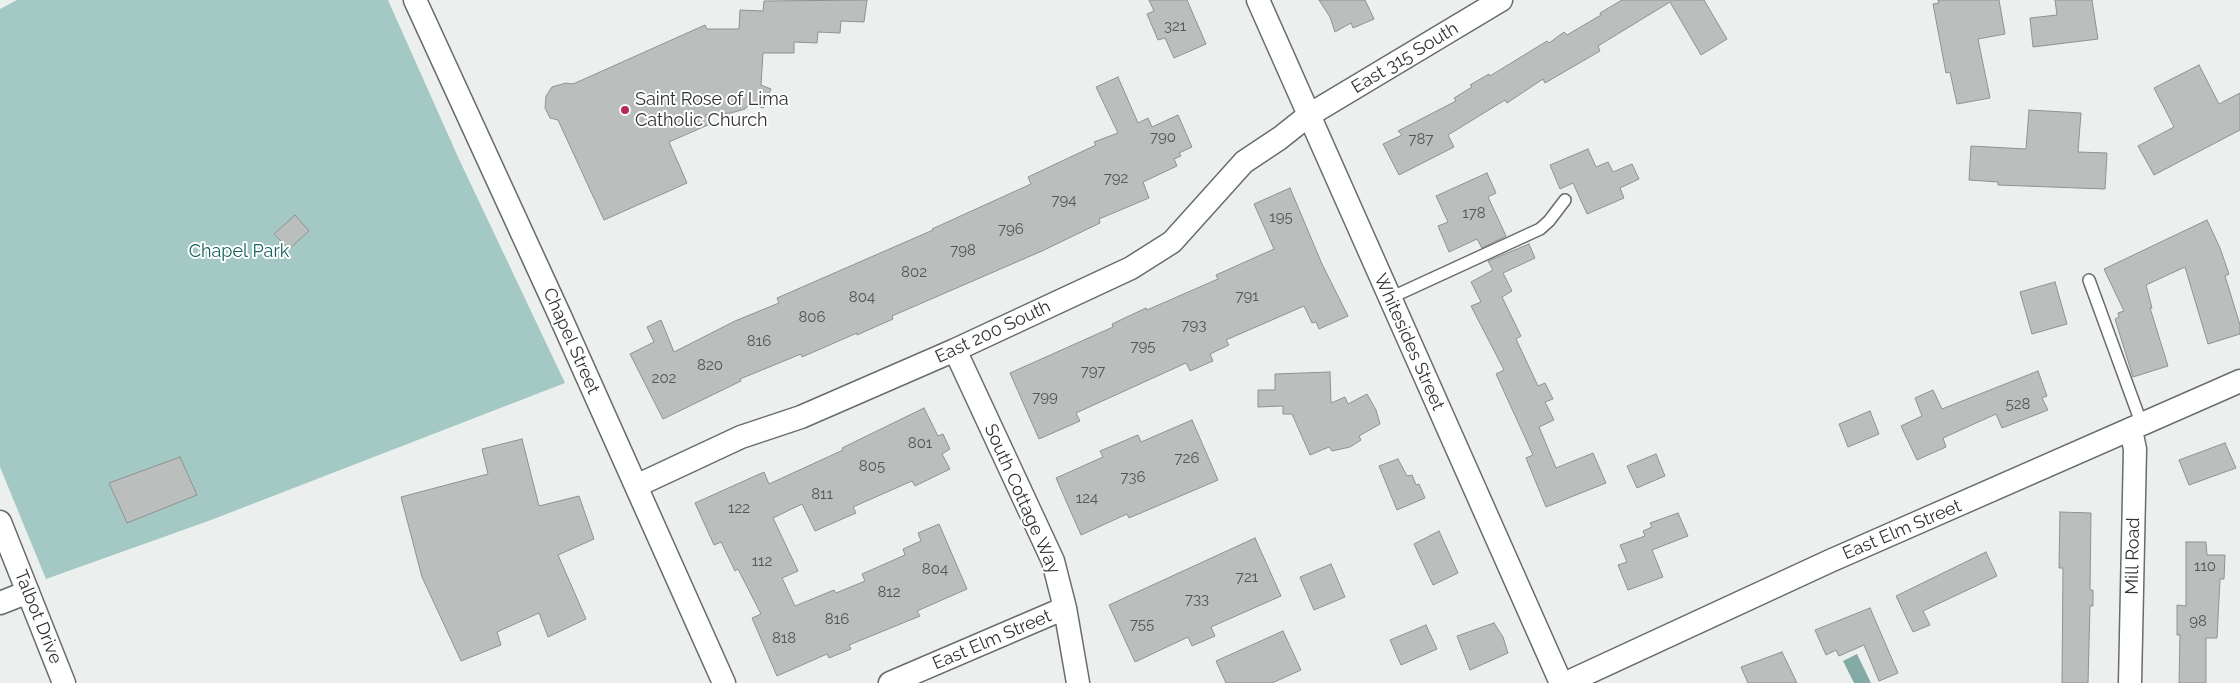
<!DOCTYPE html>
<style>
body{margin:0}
canvas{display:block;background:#ebefee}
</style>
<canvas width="2240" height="683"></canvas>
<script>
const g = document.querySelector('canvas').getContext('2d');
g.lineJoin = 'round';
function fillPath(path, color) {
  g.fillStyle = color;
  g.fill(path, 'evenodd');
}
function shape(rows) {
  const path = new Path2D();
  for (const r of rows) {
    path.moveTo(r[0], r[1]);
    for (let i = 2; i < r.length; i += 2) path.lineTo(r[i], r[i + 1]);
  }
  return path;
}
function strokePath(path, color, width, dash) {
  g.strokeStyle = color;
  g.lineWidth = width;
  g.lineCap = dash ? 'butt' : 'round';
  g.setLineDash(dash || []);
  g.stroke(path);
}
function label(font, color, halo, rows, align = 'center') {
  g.font = font + ' Raleway,sans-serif';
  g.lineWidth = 4;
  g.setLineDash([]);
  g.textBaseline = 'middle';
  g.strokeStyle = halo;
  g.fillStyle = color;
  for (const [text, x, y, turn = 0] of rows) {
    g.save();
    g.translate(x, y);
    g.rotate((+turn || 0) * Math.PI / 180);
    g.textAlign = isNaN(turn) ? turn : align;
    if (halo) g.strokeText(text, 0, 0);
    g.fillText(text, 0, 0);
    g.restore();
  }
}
fillPath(shape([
 [17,0,388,0,458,157,565,383,211,520,46,579,0,467,0,9]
]), '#a4c9c4');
fillPath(shape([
 [1857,654,1871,683,1854,683,1843,661]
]), '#84aaa5');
const building = shape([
 [867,0,864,22,841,21,840,33,818,32,817,43,794,42,794,53,763,53,761,85,771,89,763,108,751,103,745,109,731,113,705,115,710,124,669,142,687,183,604,220,558,120,550,118,545,108,546,96,552,87,566,83,573,84,705,25,707,29,739,29,740,10,763,11,764,1,867,0],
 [1149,0,1187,0,1206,44,1174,58,1165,38,1158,40,1147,14,1154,11,1149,0],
 [1319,0,1365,0,1374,19,1353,28,1351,23,1335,32,1330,17,1319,0],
 [1622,0,1704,0,1727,39,1701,55,1670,2,1598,46,1600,51,1545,83,1543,79,1507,103,1505,100,1448,135,1454,147,1399,175,1383,144,1402,135,1398,131,1456,101,1454,98,1472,87,1470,85,1489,74,1490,76,1547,41,1549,43,1564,32,1567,35,1601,15,1600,13,1622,0],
 [1938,0,1999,0,2005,34,1978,39,1990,98,1957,104,1950,72,1946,73,1933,4,1939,3,1938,0],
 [2055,0,2092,0,2098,39,2033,47,2030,18,2057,15,2055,0],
 [2199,65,2219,104,2240,93,2240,130,2154,175,2138,146,2174,127,2154,88,2199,65],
 [1118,77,1138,123,1148,118,1152,127,1178,115,1192,147,1179,153,1181,156,1174,159,1177,166,1143,182,1149,198,1099,219,1100,223,1042,251,892,316,893,319,857,335,857,333,802,357,801,354,740,379,741,381,663,419,630,354,654,342,647,327,661,320,674,352,735,321,779,303,777,298,933,230,932,229,1031,184,1028,177,1096,145,1094,142,1118,133,1096,87,1118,77],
 [2029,110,2081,113,2078,152,2107,153,2105,189,1998,185,1998,182,1969,180,1971,146,2026,149,2029,110],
 [1588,149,1596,167,1608,162,1613,172,1632,164,1639,179,1620,188,1624,198,1587,214,1573,183,1560,189,1550,165,1588,149],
 [1487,173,1496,193,1488,197,1506,236,1482,248,1477,239,1449,252,1438,226,1448,222,1436,196,1487,173],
 [1290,188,1322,264,1348,316,1319,329,1316,322,1312,323,1304,306,1226,340,1229,345,1210,354,1213,361,1190,371,1186,363,1076,413,1080,421,1039,439,1010,373,1113,327,1112,324,1146,308,1147,310,1218,279,1216,275,1274,249,1254,204,1290,188],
 [295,215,309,231,289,249,274,234,295,215],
 [2207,220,2220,248,2229,274,2225,276,2240,325,2240,334,2208,344,2185,267,2146,285,2152,308,2150,308,2168,366,2133,377,2115,319,2119,317,2118,313,2124,311,2104,269,2207,220],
 [1529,244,1535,258,1503,273,1512,291,1502,297,1521,336,1516,339,1538,386,1545,383,1553,399,1545,402,1554,420,1539,427,1556,468,1593,453,1606,483,1546,507,1526,458,1533,455,1496,374,1504,370,1471,306,1481,302,1471,282,1493,270,1488,261,1529,244],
 [2055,282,2067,324,2032,334,2020,292,2055,282],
 [2038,371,2047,396,2042,398,2048,410,2002,428,1996,414,1943,438,1946,447,1917,460,1901,426,1922,416,1915,398,1933,390,1942,409,2038,371],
 [1330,372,1331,403,1345,397,1348,404,1367,394,1376,410,1380,424,1359,436,1361,440,1350,447,1332,451,1329,447,1310,455,1292,414,1283,414,1283,406,1258,407,1258,390,1275,390,1275,374,1330,372],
 [924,408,938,436,943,434,950,449,942,454,950,469,915,486,912,481,853,507,856,513,815,531,802,504,773,518,798,571,782,578,795,606,834,590,836,593,865,581,862,574,905,555,903,549,921,541,918,533,939,524,967,589,917,611,920,616,849,645,851,649,829,658,827,654,777,676,752,618,761,614,738,569,735,571,721,542,714,545,695,503,764,472,769,484,843,450,842,448,924,408],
 [1870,411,1879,434,1848,447,1839,424,1870,411],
 [1192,420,1218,480,1129,518,1127,514,1081,535,1056,478,1103,457,1100,451,1138,435,1141,442,1192,420],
 [522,439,539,506,579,496,594,539,558,555,586,619,548,637,539,613,497,632,501,645,461,661,422,577,401,497,488,474,482,449,522,439],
 [2225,443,2236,468,2189,485,2179,460,2225,443],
 [1656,454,1665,476,1637,488,1627,466,1656,454],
 [180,457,197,495,127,523,109,483,180,457],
 [1398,459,1407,476,1412,475,1416,485,1419,484,1425,498,1397,510,1379,466,1398,459],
 [2060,512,2091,513,2090,590,2093,590,2093,606,2090,606,2088,683,2062,683,2063,568,2059,568,2060,512],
 [1678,513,1688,536,1652,550,1663,577,1628,590,1618,565,1627,562,1620,545,1645,536,1643,531,1652,527,1650,523,1678,513],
 [1439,531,1458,573,1433,585,1414,544,1439,531],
 [1255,538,1281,596,1211,627,1215,636,1192,646,1188,637,1135,662,1109,605,1255,538],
 [2186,542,2206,542,2207,555,2225,555,2224,579,2220,579,2217,638,2206,638,2206,683,2179,683,2180,635,2177,635,2177,605,2186,606,2186,542],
 [1986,552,1997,576,1923,611,1930,625,1913,632,1896,596,1986,552],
 [1331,564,1345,597,1314,610,1300,577,1331,564],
 [1870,608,1898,673,1879,681,1864,645,1839,656,1836,650,1826,655,1815,630,1870,608],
 [1494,623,1503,637,1508,653,1470,670,1457,636,1494,623],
 [1426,625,1437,649,1401,665,1390,640,1426,625],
 [1283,631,1301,670,1272,683,1226,683,1216,661,1283,631],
 [1782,652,1797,683,1748,683,1741,667,1782,652]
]);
fillPath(building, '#babebd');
strokePath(building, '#8e9291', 1);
const lane = shape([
 [2089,280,2142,425],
 [1390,298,1540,229,1549,221,1565,200]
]);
const street = shape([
 [415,0,560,316,724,683],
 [1258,0,1561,683],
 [955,350,1053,561,1065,608,1078,683],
 [636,486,741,437,801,417,955,350,1131,268,1172,242,1244,162,1280,138,1309,115,1501,0],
 [0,522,64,683],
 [0,603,28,592],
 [890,683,1065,608],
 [1566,683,1830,561,2240,381],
 [2130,683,2135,449,2131,430]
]);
strokePath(lane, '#686c6b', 14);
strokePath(street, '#686c6b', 25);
strokePath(lane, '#fff', 11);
strokePath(street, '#fff', 22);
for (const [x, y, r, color] of [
 [625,110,5,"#b82958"]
]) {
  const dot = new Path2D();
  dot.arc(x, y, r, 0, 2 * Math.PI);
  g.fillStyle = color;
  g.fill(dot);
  strokePath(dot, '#fff', 2);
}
label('15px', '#535656', null, [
 ["321",1175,26],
 ["790",1163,137],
 ["787",1421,139],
 ["792",1116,178],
 ["794",1064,200],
 ["178",1474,213],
 ["195",1281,217],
 ["796",1011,229],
 ["798",963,250],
 ["802",914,272],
 ["791",1247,296],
 ["804",862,297],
 ["806",812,317],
 ["793",1194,325],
 ["816",759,341],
 ["795",1143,346],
 ["820",710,365],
 ["797",1093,371],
 ["202",664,378],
 ["799",1045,397],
 ["528",2018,404],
 ["801",920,443],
 ["726",1187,458],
 ["805",872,466],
 ["736",1133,477],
 ["811",822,494],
 ["124",1087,498],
 ["122",739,508],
 ["112",762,561],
 ["110",2205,566],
 ["804",935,569],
 ["721",1247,577],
 ["812",889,592],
 ["733",1197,599],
 ["816",837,619],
 ["98",2198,621],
 ["755",1142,624],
 ["818",784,638]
]);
label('18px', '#313333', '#fff', [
 ["East 315 South",1405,58,-31],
 ["East 200 South",993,332,-25],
 ["Chapel Street",571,341,66],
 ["Whitesides Street",1409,342,66],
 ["South Cottage Way",1022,499,66],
 ["East Elm Street",1902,530,-23],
 ["Mill Road",2133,556,-89],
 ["Talbot Drive",38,617,68],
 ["East Elm Street",992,640,-23]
]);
label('18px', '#313333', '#fff', [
 ["Saint Rose of Lima",635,100],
 ["Catholic Church",635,121]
], 'left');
label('18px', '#16645d', '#fff', [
 ["Chapel Park",239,252]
]);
</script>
